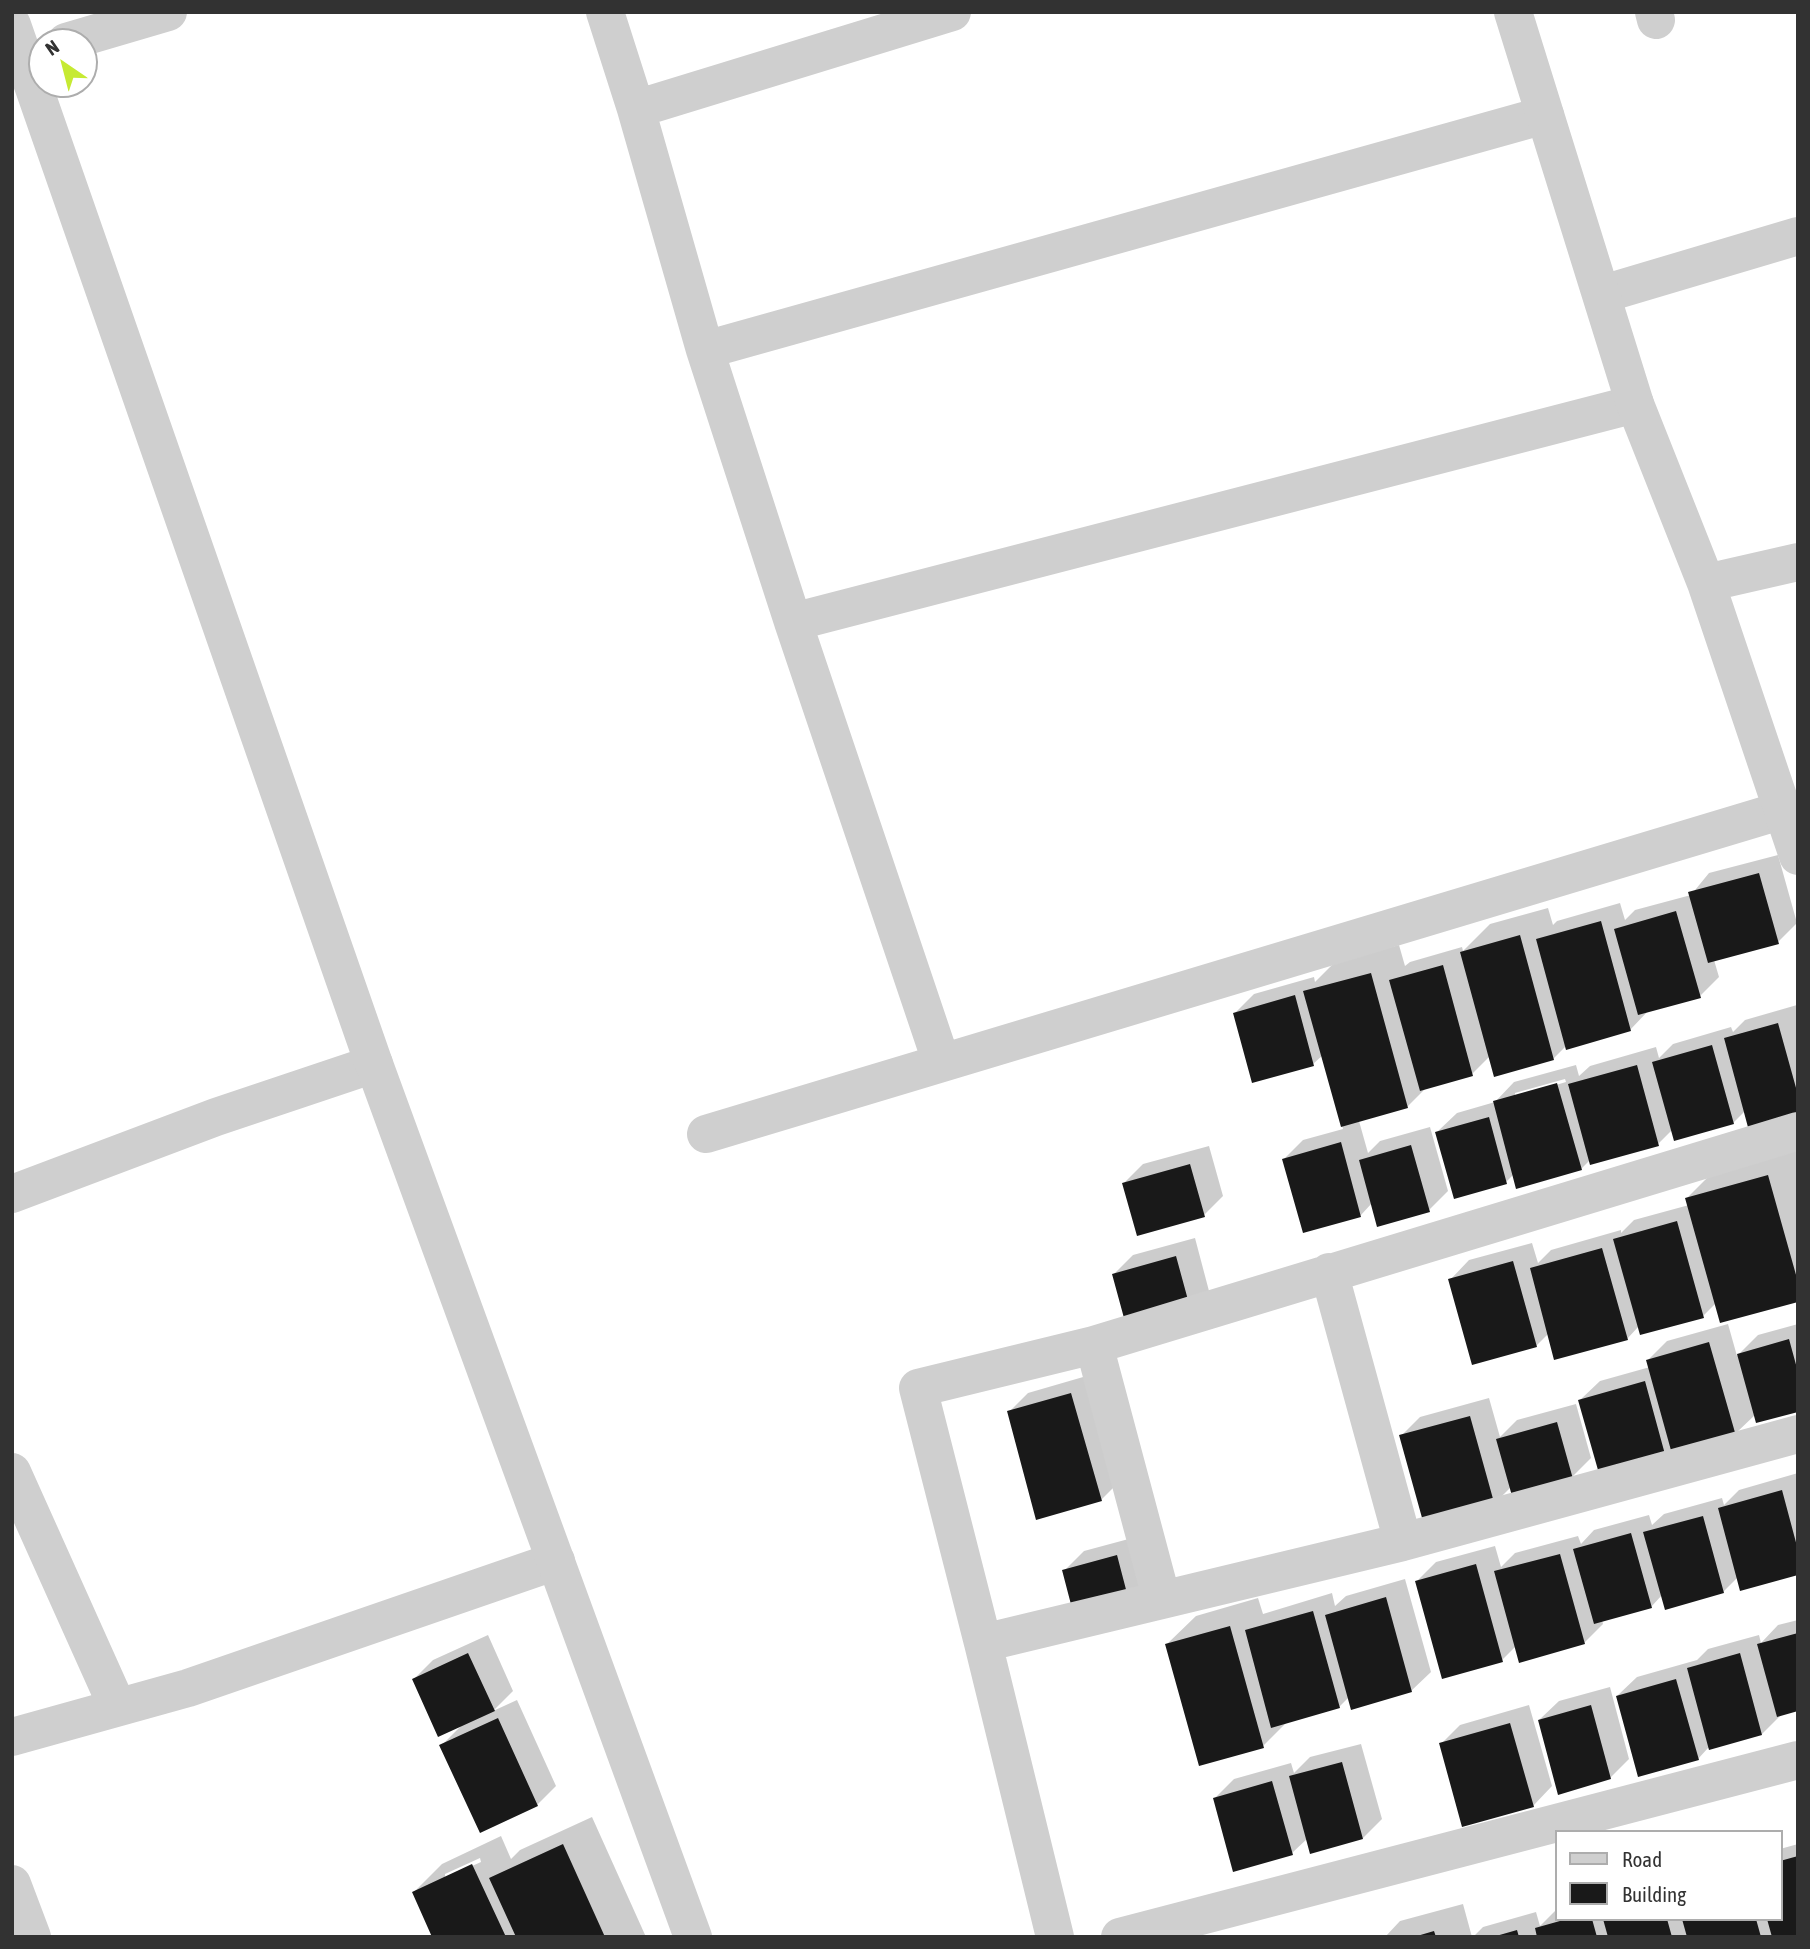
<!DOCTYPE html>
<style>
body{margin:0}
#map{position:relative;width:1810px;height:1949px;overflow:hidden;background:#fff;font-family:"Asap Condensed",sans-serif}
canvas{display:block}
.frame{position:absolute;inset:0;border:14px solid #323232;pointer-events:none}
.legend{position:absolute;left:1555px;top:1830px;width:228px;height:91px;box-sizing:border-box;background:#fff;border:2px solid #adadad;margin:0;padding:9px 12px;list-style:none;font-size:21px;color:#323232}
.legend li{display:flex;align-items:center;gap:14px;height:35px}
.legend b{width:35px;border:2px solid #adadad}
.north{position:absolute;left:28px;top:28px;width:70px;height:70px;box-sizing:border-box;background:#fff;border:2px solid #adadad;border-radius:50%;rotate:325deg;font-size:19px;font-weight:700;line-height:28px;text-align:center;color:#323232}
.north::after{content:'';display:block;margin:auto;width:24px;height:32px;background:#c6ea33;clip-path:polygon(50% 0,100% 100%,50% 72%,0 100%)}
</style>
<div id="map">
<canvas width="1810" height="1949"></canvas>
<div class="frame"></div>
<ul class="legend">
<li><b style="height:9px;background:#cfcfcf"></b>Road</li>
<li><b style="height:19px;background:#191919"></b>Building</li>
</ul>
<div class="north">N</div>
</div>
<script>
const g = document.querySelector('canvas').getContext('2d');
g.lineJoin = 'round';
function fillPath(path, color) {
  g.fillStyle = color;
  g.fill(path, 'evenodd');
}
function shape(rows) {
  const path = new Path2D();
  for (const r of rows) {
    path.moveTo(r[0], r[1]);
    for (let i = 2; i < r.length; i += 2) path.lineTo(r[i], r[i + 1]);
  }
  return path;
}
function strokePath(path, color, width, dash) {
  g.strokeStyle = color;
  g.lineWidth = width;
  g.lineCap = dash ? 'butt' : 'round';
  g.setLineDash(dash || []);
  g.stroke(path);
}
fillPath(shape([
 [1778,855,1797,923,1778,942,1714,960,1719,977,1700,996,1649,1010,1630,1030,1567,1045,1553,1059,1490,1056,1472,1074,1427,1087,1407,1107,1359,1121,1368,1153,1380,1141,1430,1127,1448,1191,1429,1210,1372,1203,1361,1215,1304,1231,1284,1159,1303,1140,1343,1129,1323,1055,1313,1064,1235,1013,1254,994,1314,977,1315,982,1334,963,1399,945,1405,966,1410,962,1462,947,1463,951,1490,924,1548,908,1553,925,1557,921,1620,903,1625,920,1635,910,1691,895,1709,873],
 [1797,1005,1798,1115,1746,1110,1733,1123,1672,1130,1658,1144,1591,1159,1581,1169,1514,1174,1506,1182,1437,1132,1457,1113,1495,1102,1514,1082,1576,1065,1579,1076,1590,1066,1656,1047,1659,1058,1673,1044,1731,1027,1733,1032,1745,1020],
 [1565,1079,1566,1082,1515,1097,1515,1093],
 [1209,1146,1223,1196,1204,1215,1124,1183,1143,1164],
 [1796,1148,1798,1300,1716,1303,1703,1316,1639,1326,1627,1339,1549,1333,1536,1346,1450,1280,1469,1260,1532,1243,1538,1263,1551,1250,1621,1230,1621,1233,1634,1220,1689,1205,1687,1198,1715,1170],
 [1195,1238,1209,1291,1128,1327,1114,1274,1133,1255],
 [1728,1324,1737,1356,1758,1335,1798,1324,1798,1410,1756,1414,1735,1434,1665,1456,1580,1400,1600,1381,1650,1367,1648,1360,1667,1341],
 [1090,1375,1120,1481,1101,1500,1009,1412,1028,1393],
 [1489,1398,1500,1437,1517,1420,1576,1404,1591,1458,1572,1477,1511,1487,1494,1504,1401,1436,1420,1417],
 [1798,1473,1798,1573,1738,1577,1723,1592,1662,1595,1651,1607,1602,1620,1603,1624,1584,1643,1516,1646,1502,1660,1417,1581,1436,1562,1495,1546,1501,1567,1515,1553,1578,1536,1581,1544,1594,1530,1649,1515,1652,1525,1664,1514,1722,1498,1724,1505,1739,1490],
 [1136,1537,1147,1580,1128,1599,1064,1571,1084,1551],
 [1405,1579,1431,1672,1411,1691,1349,1697,1339,1707,1288,1721,1263,1746,1167,1644,1196,1616,1258,1598,1263,1614,1332,1593,1335,1606,1346,1596],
 [1798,1620,1798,1709,1781,1715,1762,1734,1708,1748,1698,1759,1617,1696,1637,1677,1697,1660,1708,1649,1759,1635,1761,1643,1778,1625],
 [488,1635,513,1691,493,1711,517,1700,556,1786,537,1805,441,1746,462,1725,414,1679,433,1660],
 [1610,1687,1629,1759,1610,1778,1539,1720,1559,1701],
 [1529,1705,1552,1786,1533,1806,1441,1744,1460,1725],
 [1361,1744,1382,1819,1363,1838,1308,1838,1292,1853,1215,1798,1234,1779,1291,1763,1294,1773,1310,1757],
 [592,1817,646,1937,434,1937,414,1892,442,1864,501,1836,511,1859,520,1850],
 [480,1858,481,1862,445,1878,445,1874],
 [1798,1844,1798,1937,1473,1937,1483,1927,1536,1912,1540,1926,1556,1910,1556,1919,1780,1919,1780,1849],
 [1463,1904,1472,1937,1385,1937,1400,1921]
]), '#0003');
fillPath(shape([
 [1759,873,1779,944,1708,963,1688,892],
 [1676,911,1701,998,1638,1015,1614,929],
 [1601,921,1631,1031,1566,1050,1536,939],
 [1520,935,1554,1060,1494,1077,1460,952],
 [1443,965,1473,1076,1420,1091,1389,980],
 [1371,973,1408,1108,1341,1127,1303,991],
 [1295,995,1314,1066,1252,1083,1233,1013],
 [1778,1023,1798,1095,1798,1117,1749,1131,1724,1038],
 [1712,1045,1734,1124,1674,1141,1652,1062],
 [1637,1065,1659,1146,1590,1165,1568,1084],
 [1557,1083,1582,1170,1516,1189,1493,1101],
 [1489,1117,1507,1184,1454,1199,1435,1132],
 [1341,1142,1361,1217,1303,1233,1282,1159],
 [1411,1145,1430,1212,1377,1227,1359,1160],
 [1190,1164,1205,1217,1137,1236,1122,1183],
 [1768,1175,1798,1282,1798,1302,1720,1323,1685,1198],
 [1677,1221,1704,1318,1640,1335,1613,1239],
 [1602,1248,1628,1340,1554,1360,1530,1268],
 [1176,1256,1191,1311,1127,1329,1112,1274],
 [1513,1261,1537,1347,1472,1365,1448,1279],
 [1789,1339,1798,1372,1798,1412,1756,1423,1737,1354],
 [1709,1342,1736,1436,1672,1454,1646,1360],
 [1645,1381,1666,1458,1600,1477,1578,1400],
 [1071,1393,1102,1501,1036,1520,1007,1411],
 [1470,1416,1495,1506,1424,1525,1399,1435],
 [1557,1422,1573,1479,1512,1496,1496,1439],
 [1782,1490,1798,1550,1798,1575,1740,1591,1718,1508],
 [1703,1516,1724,1593,1665,1610,1643,1532],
 [1631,1533,1652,1608,1594,1624,1573,1549],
 [1560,1554,1585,1644,1519,1663,1494,1571],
 [1117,1555,1129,1601,1074,1616,1062,1570],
 [1476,1564,1503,1662,1442,1679,1415,1581],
 [1386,1597,1412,1692,1351,1710,1325,1615],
 [1313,1611,1340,1708,1271,1728,1245,1630],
 [1230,1626,1264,1748,1199,1766,1165,1644],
 [1798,1633,1798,1711,1777,1717,1757,1644],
 [468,1653,495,1711,438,1737,412,1679],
 [1740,1653,1762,1735,1709,1750,1687,1668],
 [1676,1679,1699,1760,1638,1777,1616,1696],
 [1591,1705,1611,1779,1558,1795,1538,1720],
 [498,1718,538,1806,480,1833,439,1745],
 [1510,1723,1534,1807,1462,1827,1439,1743],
 [1342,1762,1363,1839,1310,1854,1289,1776],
 [1272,1781,1293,1855,1233,1872,1213,1798],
 [563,1844,605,1937,516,1937,489,1878],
 [1798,1856,1798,1937,1772,1937,1767,1919,1780,1919,1780,1861],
 [472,1864,506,1937,432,1937,412,1892],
 [1567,1919,1592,1919,1597,1937,1537,1937,1535,1928],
 [1603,1919,1667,1919,1672,1937,1608,1937],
 [1682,1919,1756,1919,1761,1937,1687,1937],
 [1517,1930,1519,1937,1496,1937,1496,1936],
 [1434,1931,1436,1937,1417,1937,1417,1936]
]), '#191919');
strokePath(shape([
 [605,12,636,109],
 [1654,12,1656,20],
 [66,42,168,12],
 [1603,294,1798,236],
 [705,350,636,109,952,12],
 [793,622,705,350,1545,115],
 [941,1061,793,622,1635,404],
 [1798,1131,1094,1345,918,1388,983,1643,1403,1542,1798,1434],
 [706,1134,1783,810],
 [12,1194,216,1117,374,1064],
 [1329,1272,1403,1542],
 [1094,1345,1162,1600],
 [12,1472,117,1706],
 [983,1643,1055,1937],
 [12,1737,188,1688,556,1561],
 [12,1884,32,1937],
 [1120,1937,1798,1760]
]), '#cfcfcf', 38);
strokePath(shape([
 [1513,12,1635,404,1706,583,1798,856],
 [12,25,374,1064,693,1937],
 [1706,583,1798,562]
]), '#cfcfcf', 38);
</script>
